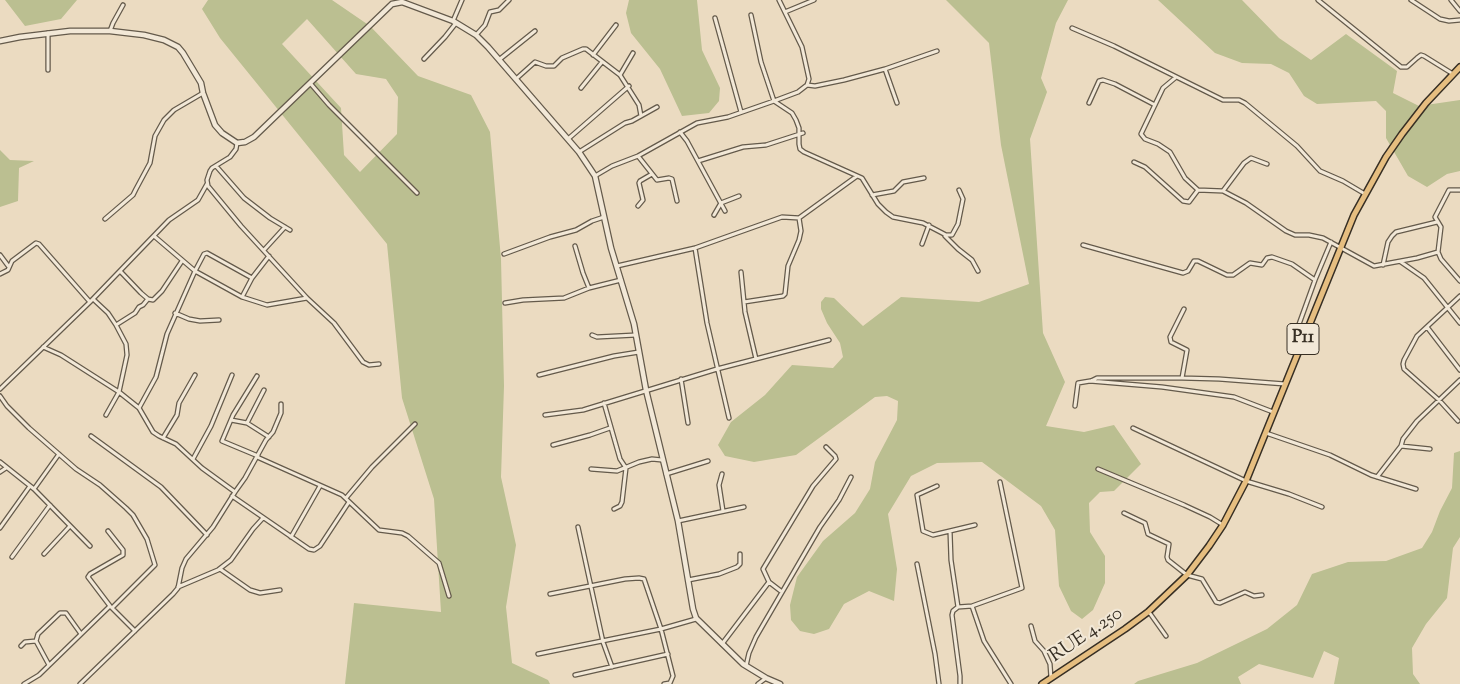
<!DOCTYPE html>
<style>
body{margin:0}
canvas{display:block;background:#ebdbc1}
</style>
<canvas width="1460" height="684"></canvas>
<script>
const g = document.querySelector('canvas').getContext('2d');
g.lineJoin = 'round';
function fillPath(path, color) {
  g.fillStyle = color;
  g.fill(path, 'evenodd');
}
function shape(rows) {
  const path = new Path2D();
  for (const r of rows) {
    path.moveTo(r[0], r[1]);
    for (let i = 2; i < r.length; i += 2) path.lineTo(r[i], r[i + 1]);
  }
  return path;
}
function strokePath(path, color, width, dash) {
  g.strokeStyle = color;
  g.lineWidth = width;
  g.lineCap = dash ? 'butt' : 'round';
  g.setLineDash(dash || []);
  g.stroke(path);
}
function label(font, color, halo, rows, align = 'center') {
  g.font = font + ' "Sorts Mill Goudy",serif';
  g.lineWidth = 4;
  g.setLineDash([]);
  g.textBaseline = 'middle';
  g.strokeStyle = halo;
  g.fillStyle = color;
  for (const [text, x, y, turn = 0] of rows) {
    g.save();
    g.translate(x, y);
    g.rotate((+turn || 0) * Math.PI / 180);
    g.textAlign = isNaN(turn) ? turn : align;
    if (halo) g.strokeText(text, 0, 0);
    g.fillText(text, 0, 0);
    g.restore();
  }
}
fillPath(shape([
 [5,0,77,0,61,19,25,26],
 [208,0,332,0,370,26,418,76,471,95,490,132,501,259,504,386,501,477,516,545,506,607,512,663,548,680,550,684,345,684,354,603,441,612,434,499,402,398,387,244,220,38,202,9],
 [307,19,356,74,386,79,398,97,397,134,360,172,344,155,341,108,282,44],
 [629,0,697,0,702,50,720,88,719,101,709,113,682,116,660,69,631,33,626,13],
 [946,0,1068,0,1056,23,1041,78,1047,92,1030,139,1043,333,1065,382,1046,426,1084,432,1114,425,1141,464,1114,491,1100,492,1089,503,1090,532,1105,556,1105,583,1093,610,1082,619,1071,611,1059,586,1055,530,1041,506,982,462,937,463,911,476,888,514,897,569,894,601,869,591,844,604,829,629,814,634,800,631,791,620,790,605,797,577,823,541,855,513,870,489,875,462,897,420,898,401,887,396,875,397,796,455,754,462,725,456,718,445,731,422,765,395,792,365,833,368,843,357,840,343,827,323,821,309,821,302,825,297,834,298,863,326,901,297,979,302,1029,284,1001,145,989,43],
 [1158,0,1242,0,1279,38,1311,60,1346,34,1397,71,1393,93,1419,106,1460,100,1460,171,1447,174,1427,187,1408,176,1386,138,1386,111,1376,101,1317,104,1304,96,1289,73,1271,64,1242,63,1215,53],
 [0,150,10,160,34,161,19,168,18,201,0,207],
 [1460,451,1460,537,1453,548,1447,598,1426,624,1412,648,1413,674,1420,684,1334,684,1339,658,1324,651,1313,678,1259,664,1238,677,1241,684,1134,684,1138,681,1197,663,1267,629,1297,605,1312,574,1348,562,1386,561,1422,548,1432,532,1440,511,1452,488,1454,453]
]), '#bbbf91');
const minor = shape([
 [779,0,802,47,809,79,807,85],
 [1318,0,1401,67,1407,67,1417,58,1421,55,1424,56,1453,74],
 [1411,0,1440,19,1449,21,1460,20],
 [1451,0,1460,11],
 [785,12,814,0],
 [751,15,761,62,774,101,792,113,796,120,799,128,799,144,800,149,804,152,862,178,878,204,886,212,893,217,923,223,946,235,952,235,958,224,963,199,959,190],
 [715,18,741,112],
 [453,21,462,0],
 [1072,28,1114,46,1223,100,1239,100,1245,103,1297,146,1320,171,1343,181,1365,194],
 [110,31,113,23,123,5],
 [48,33,48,70],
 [476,35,485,25,490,12,499,10,509,0],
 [593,55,616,25],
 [424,59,445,37,456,23],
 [500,59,535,31],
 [885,69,937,51],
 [620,75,633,53],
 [1175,78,1163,88,1141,134,1145,139,1158,144,1170,152,1185,178,1198,190,1223,191,1246,203,1286,231,1295,235,1309,235,1323,238,1374,266,1417,258,1438,252],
 [516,79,535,62,546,66,554,66,562,58,583,49,586,49,620,75,639,105,641,116],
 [310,83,329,105,417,193],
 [581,88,602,62],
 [1089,103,1099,81,1103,80,1115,84,1155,105],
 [680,132,687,141,725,211],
 [568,139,629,86],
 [237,143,236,149,230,157,212,168,210,171,207,180,208,186,241,226,307,298,334,323,363,362,369,365,379,364],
 [579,152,625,123,632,121,657,107],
 [638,156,657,180,669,178,672,179,677,201],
 [698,161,743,147,766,145,803,133],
 [1134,162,1145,167,1183,201,1189,202,1198,190],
 [216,166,244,198,270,218,290,230],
 [595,176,612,166,638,156,697,123,728,117,774,101,798,92,807,85,815,86,844,80,885,69,897,103],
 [1460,190,1449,190,1435,217,1441,227,1438,252,1441,259,1460,281],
 [1223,191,1244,163,1251,158,1267,164],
 [872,195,894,191,903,182,924,178],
 [638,206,643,200,639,183,640,181,652,174],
 [714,215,721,203,739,196],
 [105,219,133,195,136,189,150,163,155,136,164,120,174,110,203,93],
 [154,236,195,271,242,297,267,305,307,298],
 [945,236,958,249,972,260,978,271],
 [922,244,929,225],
 [1083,245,1183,273,1188,271,1194,261,1198,261,1227,275,1233,275,1250,263,1262,265,1267,258,1272,257,1292,264,1315,280],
 [575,246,583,273,589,288],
 [695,248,707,323,729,418],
 [264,250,285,227],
 [504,254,550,237,576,230,592,221,604,217],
 [0,255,9,267],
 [1401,262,1424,278,1460,323],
 [1383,265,1388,242,1392,236,1396,232,1437,222],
 [617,266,695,248,782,217,799,218,857,176],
 [120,271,141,293,148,299,153,300,162,291,182,261],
 [741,272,745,312,756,359],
 [0,274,8,270,12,261,36,243,39,244,90,302],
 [242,297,252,278,269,256],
 [93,299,108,313,116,325,126,344,127,355,119,392,106,415],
 [744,302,783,296,785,294,788,266,799,240,801,231,799,218],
 [505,303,523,300,564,298,589,288,621,280],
 [175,313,189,319,200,321,219,320],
 [116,325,135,313,139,307,143,305,148,299],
 [1427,327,1460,370],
 [592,335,597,337,636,335],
 [43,347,61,355,119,392,139,408,153,432,159,436,176,444,202,468,235,492],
 [1298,348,1298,327,1315,280,1331,242],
 [539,375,614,356,639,352],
 [257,376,233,415,222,441,258,456],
 [1182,378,1187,350,1171,342,1170,337,1184,309],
 [681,379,688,423],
 [1091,381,1097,378,1182,378,1219,379,1285,384],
 [0,389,90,302,169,220,198,200,207,184],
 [0,396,7,406,29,428,76,469,100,485,126,508,133,515,147,539,155,565,112,608],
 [604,403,620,459,626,468,622,502,620,506,614,509],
 [1075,406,1078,383,1090,381,1162,387,1234,397,1273,412],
 [139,408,156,377,167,334,195,271,204,254,207,253,252,278],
 [545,415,583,410,717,369,829,340],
 [231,420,247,423,269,437],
 [1458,421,1439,400,1404,369,1403,364,1404,360,1417,336,1460,296],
 [247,423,264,390],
 [1133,428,1246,481,1289,494,1322,507],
 [1266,433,1330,455,1371,475,1416,489],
 [91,436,161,487,207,535],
 [163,438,177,415,179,403,195,375],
 [553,445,590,435,610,428],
 [1401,446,1403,439,1417,421,1460,380],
 [257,457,342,495,379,530,402,533,408,536,439,563,449,596],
 [193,459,211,426,232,375],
 [0,462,34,489,90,546],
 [591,469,617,471,639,462,652,459,662,460],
 [1098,469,1184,505,1210,517,1223,525],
 [0,472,6,468],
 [666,474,708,461],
 [722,474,719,485,723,511],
 [1377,477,1401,446,1430,449],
 [937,486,917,495,923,531,933,535,975,525],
 [34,489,59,454],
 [232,496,309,549,314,550,320,546,349,502],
 [346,498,372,467,415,424],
 [1124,513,1145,523,1148,534,1169,544,1167,557,1168,560,1187,575,1202,579,1216,602,1220,603,1245,592,1254,596,1262,595],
 [678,521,744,507],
 [578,527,603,642,612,667],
 [0,528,30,486],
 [108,531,123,550,123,555,90,574,88,577,110,606,135,631],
 [950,531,951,560,958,607],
 [291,537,320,486],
 [44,554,70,526],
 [12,557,50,505],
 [917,564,935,654,939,684],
 [220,569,250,590,260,593,280,590],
 [688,580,719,574,737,567,740,564,740,554],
 [178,587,218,570,231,560,253,529,263,518],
 [782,592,769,582,763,569,813,486,836,459,835,456,826,447],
 [550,594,625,579,639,578,644,579,661,629,673,676,670,683,664,684],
 [972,606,984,641,1011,684],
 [1149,612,1166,636],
 [1031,626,1035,641,1044,651,1050,664,1051,678],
 [722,644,769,582],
 [21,646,25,642,36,641],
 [538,654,661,629,696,619],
 [49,665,36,641,38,634,60,613,66,613,81,634],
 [746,666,749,653,756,637,820,527,839,500,851,477],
 [575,675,668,654],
 [24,684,39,675,110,606],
 [80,684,173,594,178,588,182,568,186,559,213,527,235,492,245,478,266,440,273,432,281,413,281,404],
 [758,684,766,678],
 [960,684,960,676,952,615,953,611,958,607,972,606,1022,588,1000,482]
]);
const tertiary = shape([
 [0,41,20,37,70,31,110,31,144,35,164,40,178,47,183,53,201,83,203,93,215,125,222,133,237,143,245,142,254,137,392,4,402,2,453,21,476,35,488,47,579,152,595,176,611,248,634,324,646,390,678,521,693,609,696,618,743,664,766,678,780,684]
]);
const primary = shape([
 [1042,684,1125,629,1148,612,1187,575,1209,546,1223,525,1246,481,1354,215,1386,157,1402,134,1426,103,1460,67]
]);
strokePath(minor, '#645a4b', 5.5);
strokePath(tertiary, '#645a4b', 7);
strokePath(primary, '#372f24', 8);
strokePath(minor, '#f2e8d7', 3);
strokePath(tertiary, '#f2e8d7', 4.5);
strokePath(primary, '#e6be80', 5);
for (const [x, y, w] of [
 [1303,339,32]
]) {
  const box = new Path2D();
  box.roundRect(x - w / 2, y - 15.5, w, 31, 4);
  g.fillStyle = '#f2e8d7';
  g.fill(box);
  strokePath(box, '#372f24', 1);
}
label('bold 18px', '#372f24', null, [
 ["P11",1303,339]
]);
label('19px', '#372f24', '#f2e8d7', [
 ["RUE 4.250",1087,636,-34]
]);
</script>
